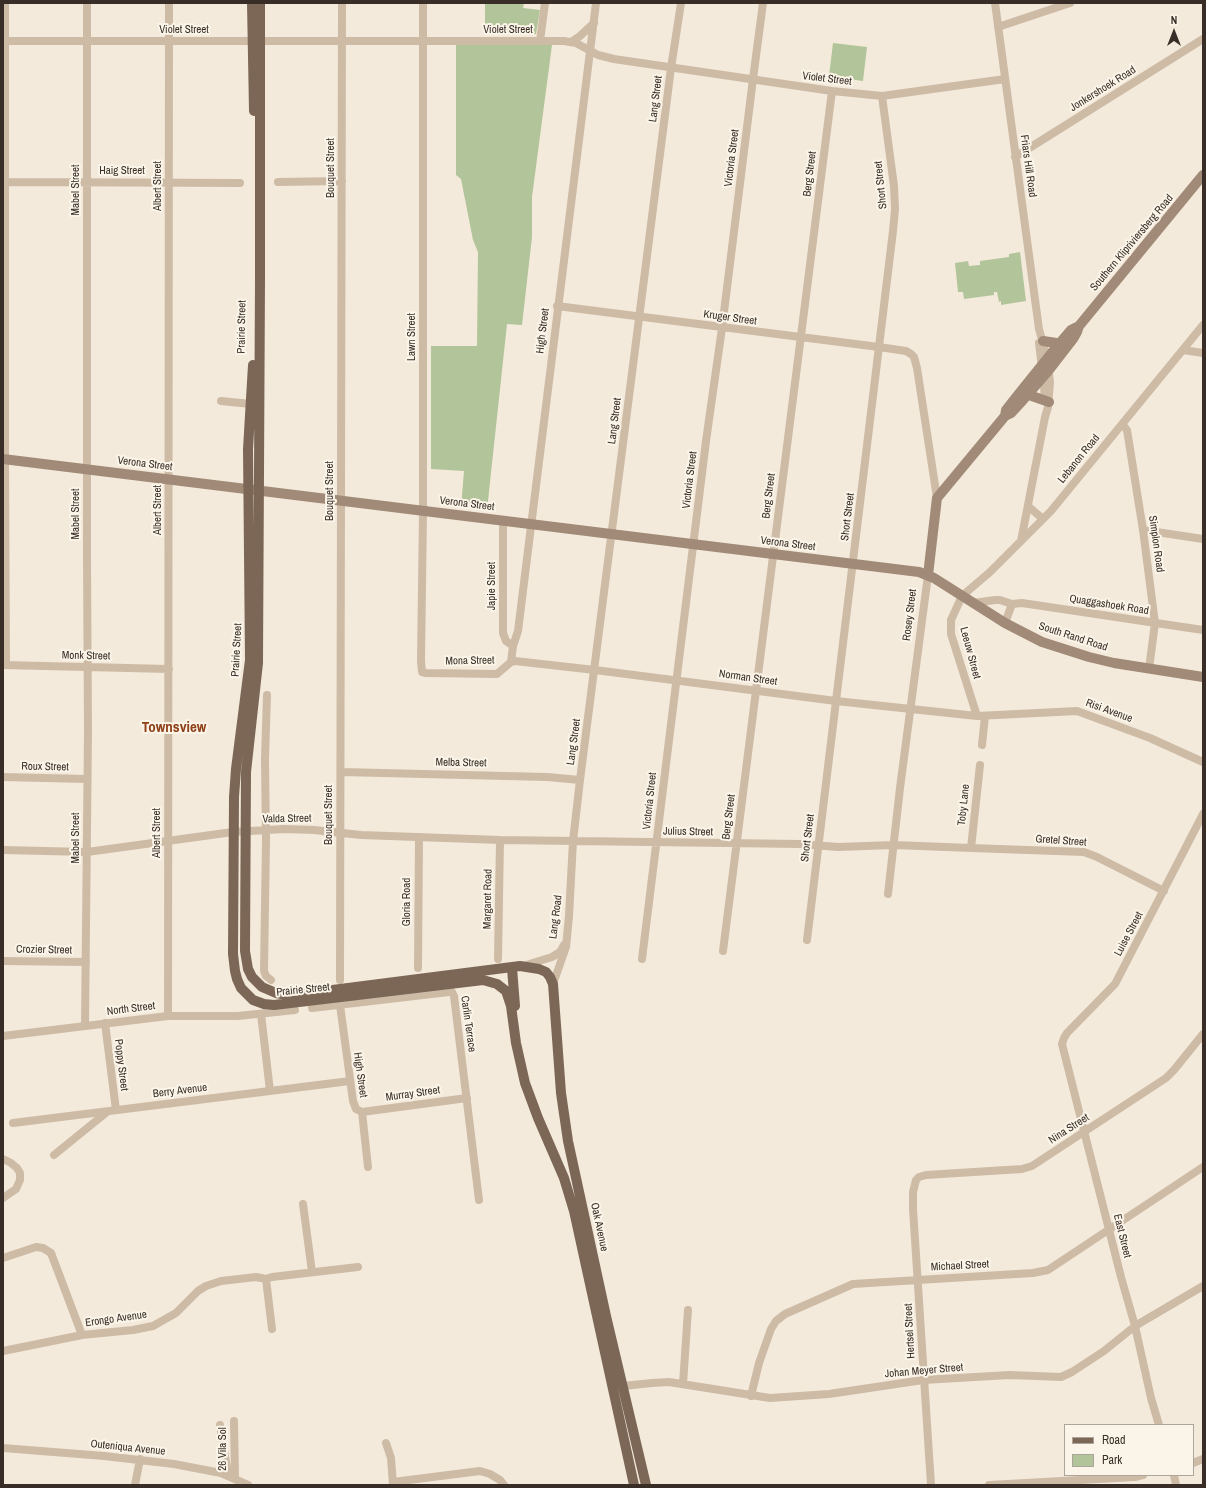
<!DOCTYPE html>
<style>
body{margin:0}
#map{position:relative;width:1206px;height:1488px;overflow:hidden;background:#f4eadb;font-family:"Archivo Narrow",sans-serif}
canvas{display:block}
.frame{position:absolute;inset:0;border:4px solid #382e27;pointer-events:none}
.legend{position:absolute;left:1064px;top:1424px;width:130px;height:52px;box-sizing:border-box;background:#fbf4e8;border:1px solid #ada59b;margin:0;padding:5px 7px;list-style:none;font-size:12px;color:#382e27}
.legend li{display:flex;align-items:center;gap:8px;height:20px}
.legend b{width:20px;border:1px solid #ada59b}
.north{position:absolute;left:1154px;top:12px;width:40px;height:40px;-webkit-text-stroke:3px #fbf4e8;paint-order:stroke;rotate:0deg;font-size:11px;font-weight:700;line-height:16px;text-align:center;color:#382e27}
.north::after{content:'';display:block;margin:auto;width:14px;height:18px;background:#382e27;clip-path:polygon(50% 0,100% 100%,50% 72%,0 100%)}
</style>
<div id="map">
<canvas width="1206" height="1488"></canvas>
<div class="frame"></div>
<ul class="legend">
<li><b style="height:5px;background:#7c6757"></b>Road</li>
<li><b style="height:11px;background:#b2c499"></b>Park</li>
</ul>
<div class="north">N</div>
</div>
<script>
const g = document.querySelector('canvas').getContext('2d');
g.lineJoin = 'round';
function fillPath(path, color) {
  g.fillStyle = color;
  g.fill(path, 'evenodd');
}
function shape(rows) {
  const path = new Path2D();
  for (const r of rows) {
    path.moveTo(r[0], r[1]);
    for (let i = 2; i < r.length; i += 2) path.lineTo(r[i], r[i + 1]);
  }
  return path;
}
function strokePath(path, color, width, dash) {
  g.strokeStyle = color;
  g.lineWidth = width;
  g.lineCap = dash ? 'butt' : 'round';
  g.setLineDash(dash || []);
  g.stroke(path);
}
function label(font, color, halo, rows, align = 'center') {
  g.font = font + ' "Archivo Narrow",sans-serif';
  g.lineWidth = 4;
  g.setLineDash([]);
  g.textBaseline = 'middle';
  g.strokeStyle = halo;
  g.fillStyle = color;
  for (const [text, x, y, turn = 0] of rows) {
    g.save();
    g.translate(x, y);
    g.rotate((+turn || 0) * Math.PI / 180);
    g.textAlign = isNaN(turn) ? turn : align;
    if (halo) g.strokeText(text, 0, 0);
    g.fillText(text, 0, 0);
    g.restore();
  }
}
fillPath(shape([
 [485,3,524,3,523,8,540,10,536,34,485,34],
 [833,43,867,47,863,81,829,76],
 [456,45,552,45,532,197,532,237,522,325,507,324,487,510,461,507,464,471,431,469,431,346,477,346,478,252,473,240,461,179,456,175],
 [1020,252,1026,301,1001,305,1001,301,999,302,997,292,994,292,994,295,964,299,963,292,958,292,955,263,968,261,969,266,980,265,980,261,1009,257,1009,254]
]), '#b2c499');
strokePath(shape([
 [5,3,5,459,6,665],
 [423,3,423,511,421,661,422,672,426,673,497,674,511,662,515,661,595,670,836,701,977,716,1077,711,1150,738,1203,762],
 [995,3,1039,329,1047,358,1050,382,1048,407,1045,417,1021,541],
 [998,27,1070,3],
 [3,41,564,41,576,43,598,55,614,59,832,91,882,96,1005,79],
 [540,41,545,3],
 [571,42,580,36,594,23],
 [1015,157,1203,39],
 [3,182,240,183],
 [278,182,342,181],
 [557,306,879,347,906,351,911,354,914,357,917,368,937,498],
 [1039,343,1044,385,1045,401],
 [1183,350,1203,353],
 [221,401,251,404],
 [1122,424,1127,430,1143,530,1155,623,1149,669],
 [1029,507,1043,519],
 [503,521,503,633,506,641,513,646],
 [1143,530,1203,539],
 [973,603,995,600,1000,600,1012,604],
 [1005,623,1012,604,1022,603,1203,630],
 [511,662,513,646,518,631,596,3],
 [3,665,169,669],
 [267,695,265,759,266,841,264,971,266,976,271,980],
 [977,716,951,634,951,620,962,596,990,572,1051,511,1203,325],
 [982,745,985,716],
 [341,772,547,777,580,780],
 [3,777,87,779],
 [971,848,980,765],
 [3,850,87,852,233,832,284,829,314,830,361,835,500,840,800,844,838,847,894,845,971,848,1084,852,1097,857,1164,891],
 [888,894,900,788,928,575],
 [807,940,893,231,895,209,894,186,882,96],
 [723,951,832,91],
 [498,959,500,840],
 [642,959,706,441,722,328,753,79,763,3],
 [3,961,86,962],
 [523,966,552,957,560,952,564,945],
 [418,968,419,837],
 [340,980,342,3],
 [553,984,566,947,569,916,573,841,580,780,671,68,681,3],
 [340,1005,353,1101,356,1109,362,1112,368,1167],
 [312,1008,449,992,452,992,454,996,479,1200],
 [261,1014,270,1091],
 [168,1016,169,3],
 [105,1023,116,1110],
 [85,1026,88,731,87,558,87,3],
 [3,1036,168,1016,238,1016,295,1010],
 [362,1112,467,1098],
 [13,1123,350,1081],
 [54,1155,107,1112],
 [3,1159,11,1163,17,1168,20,1173,20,1180,16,1189,3,1198],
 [303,1204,312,1272],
 [3,1258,36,1247,43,1248,51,1253,82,1335],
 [266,1279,272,1277,358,1267],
 [266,1279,272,1329],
 [3,1351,82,1335,133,1330,153,1326,176,1313,198,1291,206,1286,221,1281,256,1277,266,1279],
 [683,1384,688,1310],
 [623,1386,652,1383,669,1382,770,1398,829,1394,923,1380,1010,1375,1061,1377,1072,1372,1104,1351,1135,1326,1203,1286],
 [751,1396,759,1363,771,1329,776,1321,785,1314,853,1284,1033,1273,1048,1270,1203,1167],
 [234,1421,235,1478],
 [220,1425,228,1475],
 [1159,1425,1151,1398,1135,1326,1121,1277,1062,1044,1064,1038,1067,1033,1115,984,1203,814],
 [386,1443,391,1458,393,1485],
 [3,1448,104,1456,174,1464,221,1473,248,1485],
 [1193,1463,1203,1459],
 [1174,1475,1176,1485],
 [393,1482,480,1471,490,1474,500,1480,504,1485],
 [135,1485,140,1459],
 [931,1485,913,1209,913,1192,916,1180,919,1177,926,1175,1022,1169,1032,1166,1166,1078,1174,1070,1203,1034],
 [989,1485,1135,1477,1143,1475]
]), '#cdbba6', 8);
strokePath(shape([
 [1043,341,1063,344],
 [1029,395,1049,402],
 [1005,416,1011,413,1023,400,1049,370,1073,339,1077,332,1079,326,1203,175],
 [3,459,919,572,934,578,1005,623,1042,642,1089,657,1114,663,1203,677],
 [928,575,937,498,1005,416,1006,410,1017,396,1059,344,1071,330,1079,326]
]), '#a18a77', 10);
strokePath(shape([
 [252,3,254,111],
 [260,3,260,280,258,663,246,772,245,951,248,969,252,977,262,987,276,993,288,995,309,993,520,966,539,969,546,972,550,977,553,984,561,1093,568,1141,606,1316,646,1485],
 [253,365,248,449,250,660,236,769,234,797,233,954,235,971,237,979,241,988,253,1000,264,1004,274,1005,483,980,497,984,506,991,511,1006,516,1043,525,1083,538,1118,564,1178,574,1211,634,1485],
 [512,968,515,1006]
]), '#7c6757', 10);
label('11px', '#382e27', '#fbf4e8', [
 ["Violet Street",184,30],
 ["Violet Street",508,30],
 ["Violet Street",827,79,7],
 ["Jonkershoek Road",1103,89,-32],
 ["Lang Street",656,99,-83],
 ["Victoria Street",732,158,-83],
 ["Friars Hill Road",1028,166,82],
 ["Bouquet Street",331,168,-90],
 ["Haig Street",122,171],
 ["Berg Street",810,174,-83],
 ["Short Street",881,185,-96],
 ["Albert Street",158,186,-90],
 ["Mabel Street",76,190,-90],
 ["Southern Klipriviersberg Road",1132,243,-50],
 ["Kruger Street",730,318,8],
 ["Prairie Street",242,327,-89],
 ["High Street",543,331,-83],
 ["Lawn Street",412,337,-90],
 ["Lang Street",615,421,-83],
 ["Lebanon Road",1079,459,-51],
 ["Verona Street",145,464,7],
 ["Victoria Street",690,480,-83],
 ["Bouquet Street",330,491,-90],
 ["Berg Street",769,496,-83],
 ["Verona Street",467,504,7],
 ["Albert Street",158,510,-90],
 ["Mabel Street",76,514,-90],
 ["Short Street",848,517,-83],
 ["Verona Street",788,544,7],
 ["Simplon Road",1156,544,82],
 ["Japie Street",492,586,-90],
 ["Quaggashoek Road",1109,605,9],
 ["Rosey Street",910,615,-83],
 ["South Rand Road",1073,637,18],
 ["Prairie Street",237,650,-87],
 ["Leeuw Street",970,653,75],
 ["Monk Street",86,656,1],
 ["Mona Street",470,661,-1],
 ["Norman Street",748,678,8],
 ["Risi Avenue",1109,711,20],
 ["Lang Street",574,742,-82],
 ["Melba Street",461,763,1],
 ["Roux Street",45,767,1],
 ["Victoria Street",650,801,-84],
 ["Toby Lane",964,805,-84],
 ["Bouquet Street",329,815,-90],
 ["Berg Street",729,817,-83],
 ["Valda Street",287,819,-1],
 ["Julius Street",688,832,1],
 ["Albert Street",157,833,-90],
 ["Mabel Street",76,838,-90],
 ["Short Street",808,838,-83],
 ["Gretel Street",1061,841,4],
 ["Margaret Road",488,899,-89],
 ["Gloria Road",407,902,-90],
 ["Lang Road",556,917,-83],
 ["Luise Street",1129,934,-62],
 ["Crozier Street",44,950,1],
 ["Prairie Street",303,990,-6],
 ["North Street",131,1009,-7],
 ["Carlin Terrace",468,1024,82],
 ["Poppy Street",121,1065,83],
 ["High Street",360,1075,82],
 ["Berry Avenue",180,1091,-7],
 ["Murray Street",413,1094,-8],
 ["Nina Street",1069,1129,-33],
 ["Oak Avenue",599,1227,78],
 ["East Street",1122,1236,76],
 ["Michael Street",960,1266,-3],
 ["Erongo Avenue",116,1319,-8],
 ["Hertsel Street",910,1331,-93],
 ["Johan Meyer Street",924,1371,-5],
 ["Outeniqua Avenue",128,1448,6],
 ["26 Vila Sol",223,1449,-90]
]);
label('bold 15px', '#8e4019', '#fbf4e8', [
 ["Townsview",174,728]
]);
</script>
